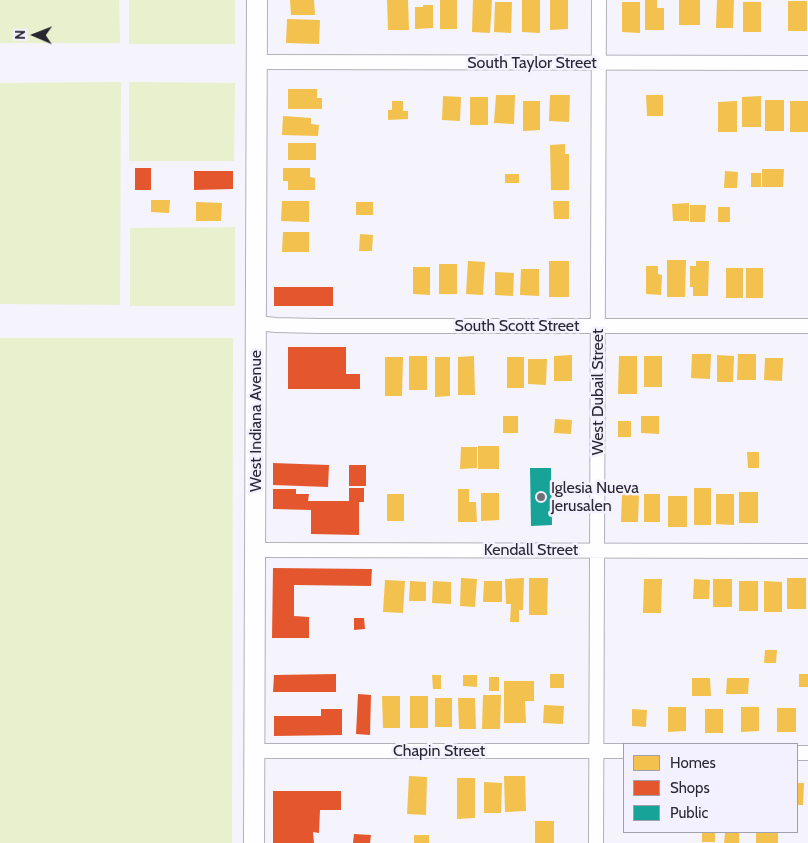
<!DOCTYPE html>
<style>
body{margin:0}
#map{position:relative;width:808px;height:843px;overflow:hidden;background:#f5f4fc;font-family:Cabin,sans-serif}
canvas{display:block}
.legend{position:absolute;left:623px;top:743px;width:175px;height:90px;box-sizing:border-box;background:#f3f1ff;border:1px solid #a2a0ac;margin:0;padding:6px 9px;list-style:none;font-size:15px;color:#292730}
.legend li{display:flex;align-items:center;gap:10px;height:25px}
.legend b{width:25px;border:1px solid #a2a0ac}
.north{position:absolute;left:10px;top:10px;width:50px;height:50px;-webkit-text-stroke:4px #f3f1ff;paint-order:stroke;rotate:271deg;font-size:14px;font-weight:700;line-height:20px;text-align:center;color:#292730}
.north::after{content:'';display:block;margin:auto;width:18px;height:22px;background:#292730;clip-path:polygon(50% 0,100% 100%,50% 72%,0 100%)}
</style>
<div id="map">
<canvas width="808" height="843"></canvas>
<ul class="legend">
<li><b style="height:14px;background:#f2c14e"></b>Homes</li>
<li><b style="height:14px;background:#e4572e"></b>Shops</li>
<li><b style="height:14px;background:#17a398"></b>Public</li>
</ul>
<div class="north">N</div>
</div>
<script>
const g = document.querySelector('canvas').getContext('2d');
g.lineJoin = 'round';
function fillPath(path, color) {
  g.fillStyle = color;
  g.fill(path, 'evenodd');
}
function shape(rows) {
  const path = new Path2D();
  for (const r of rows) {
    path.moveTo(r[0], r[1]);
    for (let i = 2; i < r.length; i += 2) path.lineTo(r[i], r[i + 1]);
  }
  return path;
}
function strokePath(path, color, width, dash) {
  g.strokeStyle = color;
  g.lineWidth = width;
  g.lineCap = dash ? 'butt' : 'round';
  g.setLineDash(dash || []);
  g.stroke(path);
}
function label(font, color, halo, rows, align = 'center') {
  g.font = font + ' Cabin,sans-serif';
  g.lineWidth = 5;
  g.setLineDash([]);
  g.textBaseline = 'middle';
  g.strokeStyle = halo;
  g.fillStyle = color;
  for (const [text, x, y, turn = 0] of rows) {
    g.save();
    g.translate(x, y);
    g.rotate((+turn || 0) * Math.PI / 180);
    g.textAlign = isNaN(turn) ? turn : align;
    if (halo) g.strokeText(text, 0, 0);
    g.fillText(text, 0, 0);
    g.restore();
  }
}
fillPath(shape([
 [0,0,119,0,120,43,0,43],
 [129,0,235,0,235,44,129,44],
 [121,82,120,305,0,304,0,83],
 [129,82,235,83,234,161,129,161],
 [235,227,235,306,130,306,130,228],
 [0,338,233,338,232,843,0,843]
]), '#e8f0ce');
fillPath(shape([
 [290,0,314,0,315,15,291,15],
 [387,0,408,0,409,30,388,30],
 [440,0,457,0,457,29,440,29],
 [473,0,492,0,490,33,472,32],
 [522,0,540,0,540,33,522,32],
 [550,0,568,0,568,29,550,30],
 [645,0,657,0,657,8,664,8,664,30,645,30],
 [679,0,700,0,700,25,679,25],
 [717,0,734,0,733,28,716,28],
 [788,1,807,1,807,31,788,31],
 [495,2,512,2,511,33,494,32],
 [622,2,640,2,640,33,622,32],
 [743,2,761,2,761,32,743,32],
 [423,5,433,5,433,28,415,29,415,7,423,7],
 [287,19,320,20,319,44,286,43],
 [288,89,317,89,317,98,322,98,322,109,288,109],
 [496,95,515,95,514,124,494,123],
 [550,95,570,95,569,122,549,121],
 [646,95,663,95,663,116,647,116],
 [443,96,461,97,460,121,442,120],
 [761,96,761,127,742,127,742,97],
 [470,97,488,97,488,125,470,125],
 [765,100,784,100,784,131,765,131],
 [392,101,403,101,403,111,408,111,408,119,388,120,388,110,392,110],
 [523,101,540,101,540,130,523,131],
 [737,101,737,132,718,132,718,102],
 [790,101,808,101,808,132,790,132],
 [283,116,311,118,311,124,319,125,318,136,282,135],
 [288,143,316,143,316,160,288,160],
 [565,144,565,154,569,154,569,190,551,190,550,145],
 [283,168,310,168,310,177,315,178,315,190,288,190,288,181,283,181],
 [762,169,784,169,783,187,762,187],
 [725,171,738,172,737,188,724,188],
 [751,173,761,173,761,187,751,187],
 [505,174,519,174,519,183,505,183],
 [151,200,170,200,169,213,151,212],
 [282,201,309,201,309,222,281,221],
 [553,201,569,201,569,219,554,219],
 [196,202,222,203,221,221,196,221],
 [356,202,373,202,373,215,356,215],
 [689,203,689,221,673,221,672,204],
 [690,205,706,205,705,222,690,222],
 [718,207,730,207,730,222,718,222],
 [283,232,309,232,309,252,282,252],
 [360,234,373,235,372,251,359,251],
 [667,260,686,260,685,297,667,297],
 [468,261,485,262,483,295,466,294],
 [549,261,569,261,569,297,549,297],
 [696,261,709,261,708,296,693,296,693,287,690,287,690,266,696,266],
 [439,264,457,264,457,294,439,294],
 [646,266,658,266,658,274,662,275,661,295,646,294],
 [413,267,430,267,430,295,413,294],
 [726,268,743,268,743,298,726,298],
 [746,268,763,268,763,298,746,298],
 [521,269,539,269,539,296,520,295],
 [495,272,514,273,513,296,495,295],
 [692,354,711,354,710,379,691,378],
 [738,354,756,354,756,380,737,380],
 [572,355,572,381,554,381,554,356],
 [717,355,734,356,733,382,717,382],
 [409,356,427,356,427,390,409,390],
 [474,356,475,395,458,395,458,357],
 [619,356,637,356,637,394,618,394],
 [644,356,662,356,662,387,644,387],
 [385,357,403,357,402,396,385,396],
 [435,357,450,357,450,396,435,397],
 [507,357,524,357,524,388,507,388],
 [765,358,783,358,782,381,764,380],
 [528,359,547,359,546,385,528,384],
 [503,416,518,416,518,433,503,433],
 [641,416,659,416,659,434,641,433],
 [555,419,572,420,571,434,554,433],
 [618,421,631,421,631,437,618,437],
 [478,446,499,446,499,469,478,469],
 [461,447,477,447,477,468,460,469],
 [747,452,759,452,759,468,748,468],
 [694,488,711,488,711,525,694,525],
 [458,489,469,489,469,502,476,502,477,522,458,522],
 [739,492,758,492,758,523,739,523],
 [481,493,499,493,499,520,481,521],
 [387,494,404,494,404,521,387,521],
 [622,494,639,495,638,522,621,522],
 [644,494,660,494,660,522,644,522],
 [716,494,734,494,734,525,716,524],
 [668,496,687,496,687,527,668,527],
 [461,578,477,579,475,607,460,606],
 [524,578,523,610,519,610,519,622,510,622,511,604,506,604,505,579],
 [529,578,548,578,547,615,529,615],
 [787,578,806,578,806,609,787,609],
 [644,579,662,579,661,613,643,613],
 [694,579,710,580,709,599,693,599],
 [713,579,732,579,732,607,713,607],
 [385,580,405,581,403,613,383,612],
 [410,581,426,582,426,601,409,601],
 [433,581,451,582,451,604,432,603],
 [484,581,502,581,502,602,483,602],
 [739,581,758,581,758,611,739,611],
 [764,581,782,582,782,612,764,612],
 [765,650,777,650,776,663,764,663],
 [550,674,564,674,564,688,550,688],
 [799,674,808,674,808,687,799,687],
 [432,675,441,675,441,689,433,689],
 [463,675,477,675,477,687,463,686],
 [489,677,499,677,499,691,489,691],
 [692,678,710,678,711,696,692,696],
 [727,678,749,678,748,694,726,694],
 [504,681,534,681,534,701,525,701,526,723,504,723],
 [483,695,501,695,500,729,482,729],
 [382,696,400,696,400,728,383,728],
 [410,696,428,696,428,728,410,728],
 [435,698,452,698,452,727,435,727],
 [458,698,475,698,476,729,459,729],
 [544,705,564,706,563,724,543,723],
 [668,707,686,707,686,731,668,732],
 [741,707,759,707,759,731,741,732],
 [777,708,796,708,796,732,777,732],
 [632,709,647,710,646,727,632,726],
 [705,709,723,709,723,733,705,733],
 [409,776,427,777,426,815,407,814],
 [504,776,525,776,526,811,505,812],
 [457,778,475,778,475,818,457,819],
 [484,782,502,783,501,813,484,813],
 [797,783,804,783,803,805,797,805],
 [535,821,554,821,554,843,535,843],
 [702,832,715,832,715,842,702,842],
 [756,832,778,832,778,843,756,843],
 [725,833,739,833,739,843,724,843],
 [414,835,429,835,429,843,414,843]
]), '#f2c14e');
fillPath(shape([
 [135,168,151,168,151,190,135,190],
 [194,171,233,171,233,189,194,190],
 [274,287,333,287,333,306,274,306],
 [288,347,346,347,346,374,360,374,360,389,288,389],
 [273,463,329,465,328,487,273,485],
 [349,465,366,465,366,486,349,486],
 [349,488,364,488,364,502,359,502,359,535,311,534,311,510,273,509,273,489,296,489,296,494,309,494,308,501,349,501],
 [273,568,372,569,371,586,294,585,294,616,309,617,309,638,272,638],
 [354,618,364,618,365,629,354,630],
 [336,674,336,692,273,692,274,675],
 [358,694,371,695,370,735,356,734],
 [321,709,342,709,342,735,274,736,274,716,321,716],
 [273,791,341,791,341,810,320,810,319,833,313,832,314,843,273,843],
 [354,834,371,835,370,843,353,843]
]), '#e4572e');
fillPath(shape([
 [530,468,551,468,552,525,531,526]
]), '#17a398');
const street = shape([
 [257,62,808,63],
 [256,323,276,325,318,326,808,326],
 [255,550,808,551],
 [254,751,624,751],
 [797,753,808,753],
 [596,843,599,0]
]);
const secondary = shape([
 [254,843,257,0]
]);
strokePath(street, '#b2b1b8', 16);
strokePath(secondary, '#b2b1b8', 22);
strokePath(street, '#fefdff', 14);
strokePath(secondary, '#fefdff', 20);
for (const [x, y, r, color] of [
 [541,497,5,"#706f77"]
]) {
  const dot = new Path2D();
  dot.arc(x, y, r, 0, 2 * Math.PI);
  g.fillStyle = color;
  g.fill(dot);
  strokePath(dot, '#f3f1ff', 2);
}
label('16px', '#292730', '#f3f1ff', [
 ["South Taylor Street",532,63],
 ["South Scott Street",517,326],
 ["West Dubail Street",598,392,-90],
 ["West Indiana Avenue",256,421,-90],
 ["Kendall Street",531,550],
 ["Chapin Street",439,751]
]);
label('16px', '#292730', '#f3f1ff', [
 ["Iglesia Nueva",551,488],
 ["Jerusalen",551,506]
], 'left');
</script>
